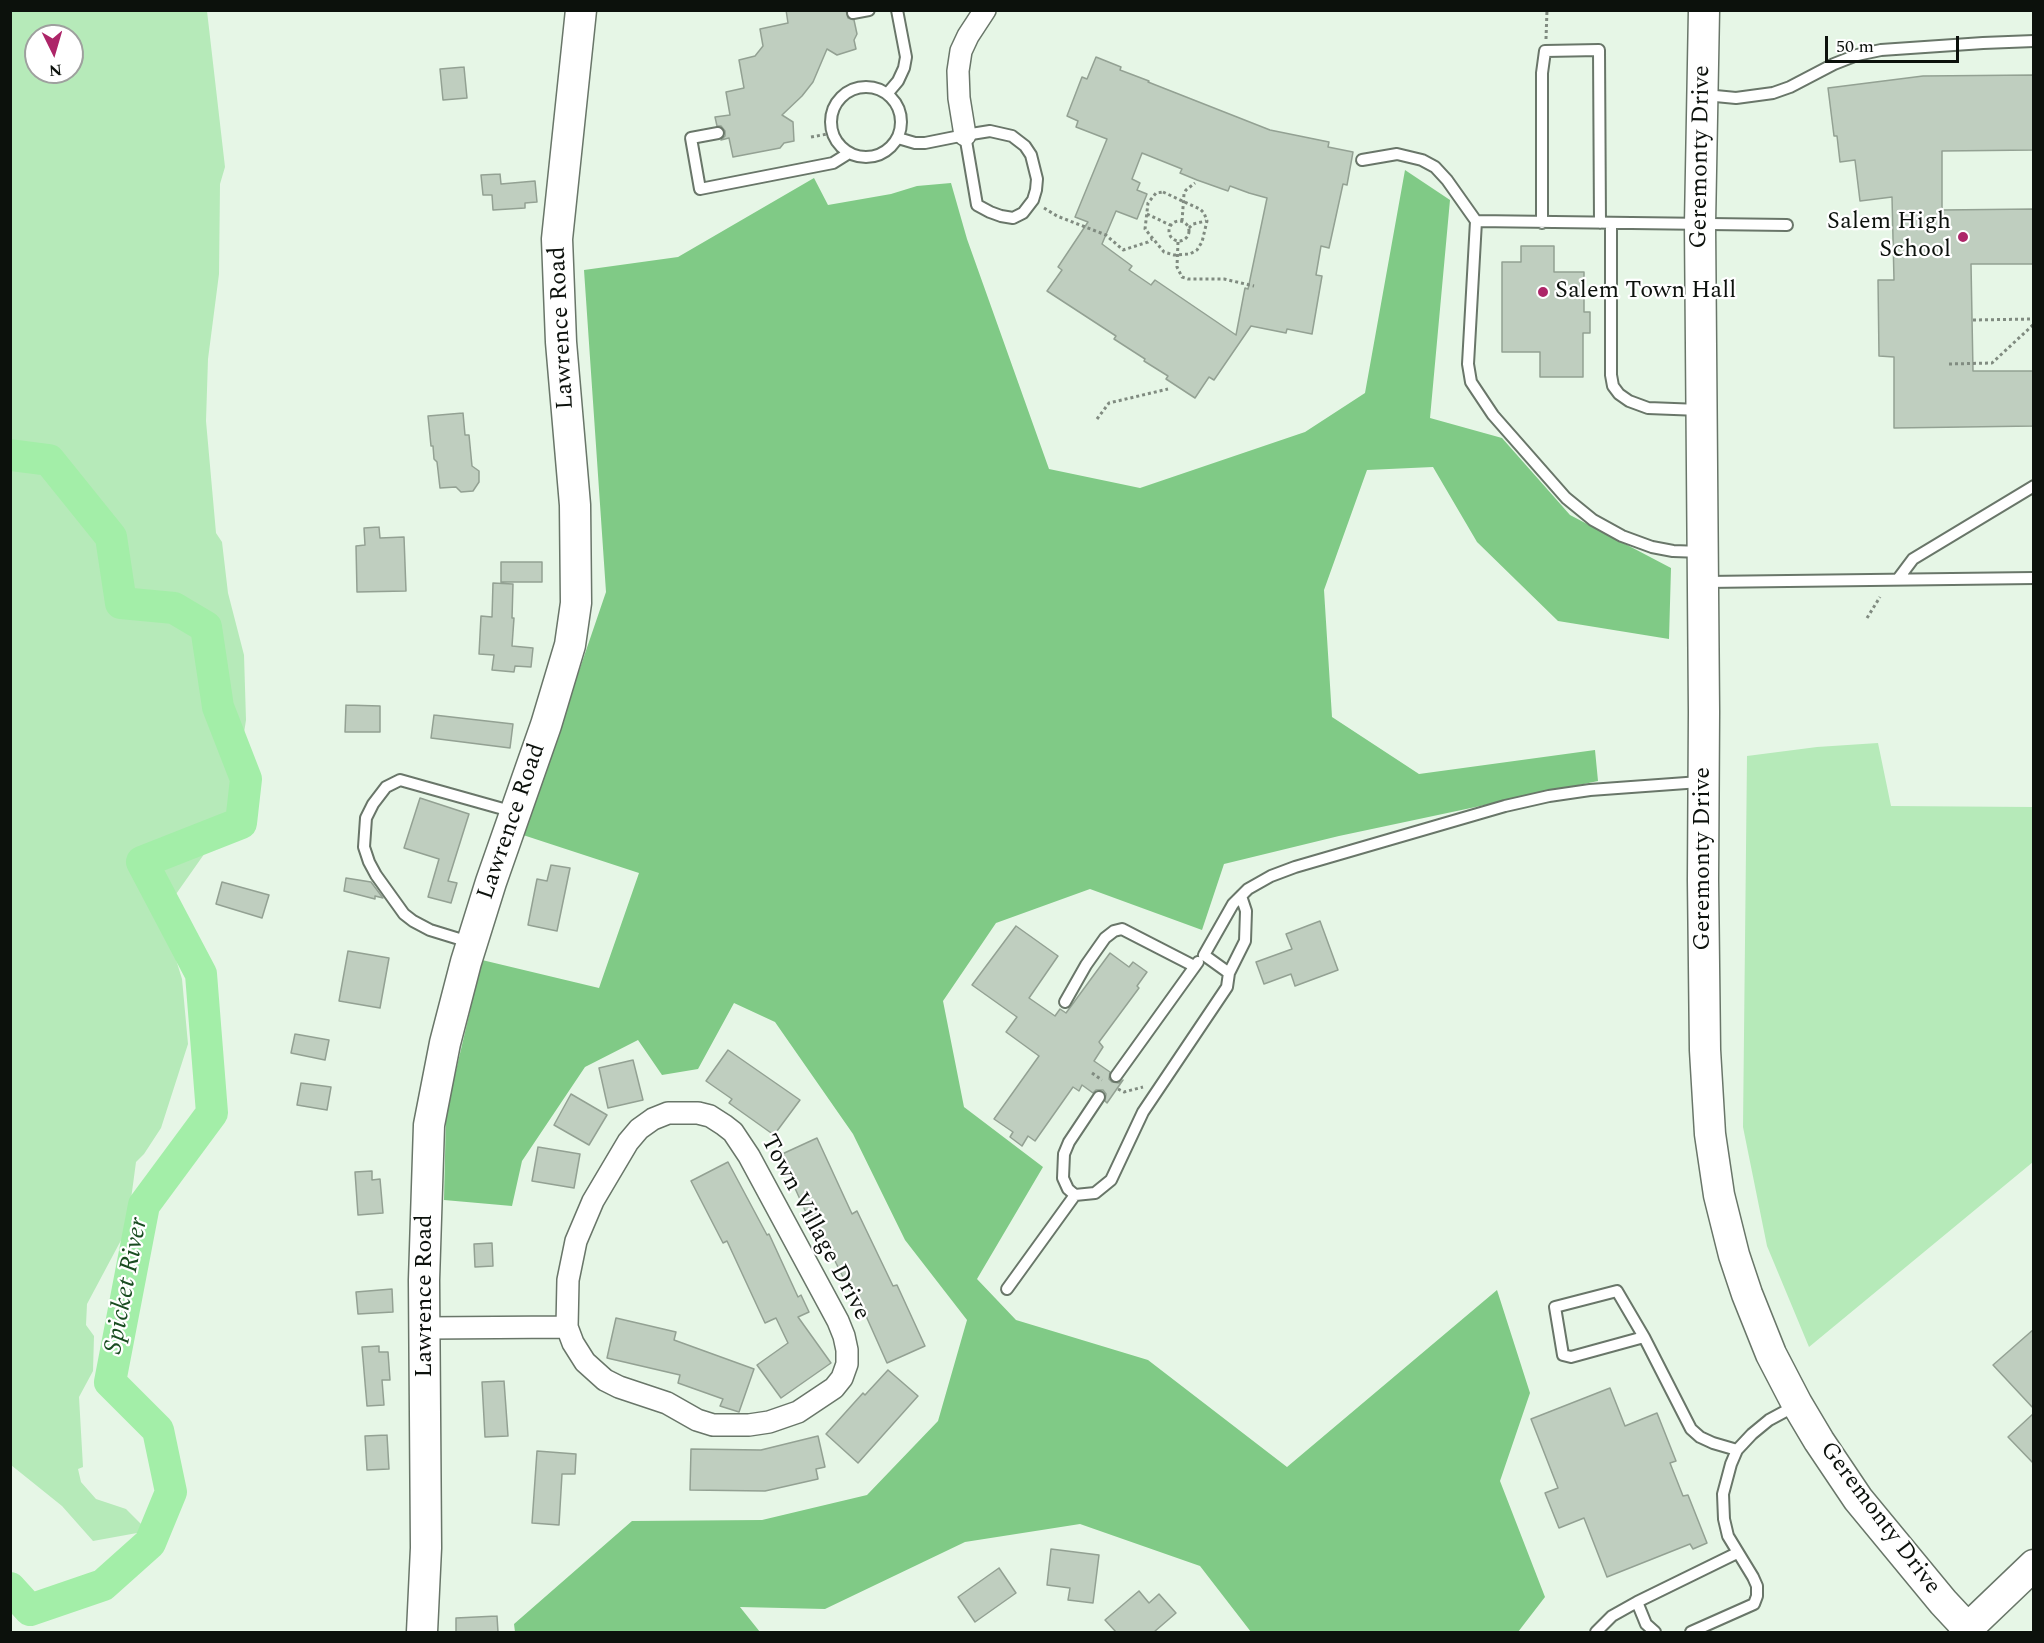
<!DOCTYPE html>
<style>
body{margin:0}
#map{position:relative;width:2044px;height:1643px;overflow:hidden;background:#e6f6e6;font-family:Spectral,serif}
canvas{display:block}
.frame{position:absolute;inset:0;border:12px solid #0c110c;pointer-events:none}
.north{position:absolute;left:24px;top:24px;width:60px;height:60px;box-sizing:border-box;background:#fff;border:2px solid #9ea09e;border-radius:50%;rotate:175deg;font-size:16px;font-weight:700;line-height:24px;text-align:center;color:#0c110c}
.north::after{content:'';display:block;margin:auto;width:21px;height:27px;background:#ad2568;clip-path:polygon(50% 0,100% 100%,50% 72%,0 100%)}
.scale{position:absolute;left:1825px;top:36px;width:134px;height:27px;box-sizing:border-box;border:3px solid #0c110c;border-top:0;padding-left:8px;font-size:18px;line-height:21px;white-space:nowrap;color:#0c110c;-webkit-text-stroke:4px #fff;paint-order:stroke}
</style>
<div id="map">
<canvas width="2044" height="1643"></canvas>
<div class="frame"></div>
<div class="north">N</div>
<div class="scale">50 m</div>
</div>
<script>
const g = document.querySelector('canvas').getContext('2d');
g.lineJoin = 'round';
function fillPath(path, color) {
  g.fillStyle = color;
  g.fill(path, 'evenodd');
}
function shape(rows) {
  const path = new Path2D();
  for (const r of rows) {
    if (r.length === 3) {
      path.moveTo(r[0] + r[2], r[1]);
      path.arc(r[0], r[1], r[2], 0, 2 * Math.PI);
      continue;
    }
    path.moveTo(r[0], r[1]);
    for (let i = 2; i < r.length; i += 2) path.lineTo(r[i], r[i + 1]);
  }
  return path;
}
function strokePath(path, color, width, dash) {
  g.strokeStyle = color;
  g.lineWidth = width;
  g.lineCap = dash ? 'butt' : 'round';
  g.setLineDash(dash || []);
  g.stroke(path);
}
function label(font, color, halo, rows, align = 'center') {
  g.font = font + ' Spectral,serif';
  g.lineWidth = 4.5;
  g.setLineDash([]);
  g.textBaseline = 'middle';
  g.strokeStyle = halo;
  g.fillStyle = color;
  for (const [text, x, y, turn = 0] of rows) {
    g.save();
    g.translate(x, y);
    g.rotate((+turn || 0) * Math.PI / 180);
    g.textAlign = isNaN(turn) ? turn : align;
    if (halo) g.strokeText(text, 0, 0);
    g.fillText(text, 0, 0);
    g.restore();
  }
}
fillPath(shape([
 [10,11,207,11,225,167,220,184,219,274,208,359,206,421,216,533,222,542,228,593,244,655,246,720,236,784,226,823,162,914,182,979,188,1044,161,1128,144,1154,136,1162,127,1229,87,1304,86,1325,94,1336,93,1371,79,1397,83,1467,78,1469,81,1482,96,1499,126,1509,148,1531,93,1541,62,1506,11,1465],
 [36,36,72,36,72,72,36,72],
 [1878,743,1891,806,2033,807,2033,1162,1809,1347,1767,1246,1743,1127,1747,756,1817,747]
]), '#b6eab9');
fillPath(shape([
 [1405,170,1450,200,1430,418,1502,438,1570,515,1671,568,1669,639,1558,621,1477,542,1433,467,1367,470,1324,590,1332,717,1419,774,1595,750,1598,781,1339,836,1224,864,1202,930,1090,889,996,923,943,1001,964,1107,1043,1167,977,1279,1016,1320,1148,1360,1287,1467,1497,1290,1530,1393,1500,1481,1545,1597,1518,1632,1251,1632,1200,1566,1080,1524,965,1542,825,1609,740,1607,760,1632,515,1632,514,1624,632,1521,762,1520,867,1495,938,1421,967,1320,905,1240,853,1134,775,1022,734,1003,698,1069,662,1075,638,1040,585,1067,522,1161,512,1206,444,1200,446,1113,482,960,599,988,639,873,523,835,606,592,584,270,678,257,814,178,828,205,891,194,917,186,951,183,967,239,1049,469,1140,488,1305,432,1365,393]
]), '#80ca86');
strokePath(shape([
 [10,455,49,460,111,537,121,603,174,608,206,627,218,707,246,779,241,823,142,862,201,974,212,1113,144,1205,110,1382,158,1430,171,1492,150,1543,103,1585,30,1610,10,1588]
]), '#a3eea8', 32);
const building = shape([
 [786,10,846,10,848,18,854,20,857,34,854,40,856,49,837,55,827,49,813,82,802,96,782,115,793,122,794,141,784,143,780,148,733,157,729,138,721,140,725,136,725,131,721,126,717,126,715,117,730,115,726,92,744,88,739,60,755,56,763,46,760,29,788,23,786,10],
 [1096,57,1121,67,1120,70,1149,81,1148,82,1270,130,1329,142,1328,147,1353,152,1347,185,1343,184,1329,248,1321,246,1316,275,1322,276,1312,334,1287,329,1286,333,1251,326,1214,380,1209,377,1195,398,1166,379,1168,376,1144,361,1145,359,1114,339,1116,336,1047,291,1062,270,1058,267,1088,222,1075,217,1107,139,1076,127,1078,121,1067,116,1082,77,1087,79,1096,57],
 [1142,153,1182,169,1180,173,1197,180,1228,191,1230,186,1249,193,1267,198,1248,289,1245,288,1236,335,1155,280,1151,285,1129,270,1132,266,1102,244,1116,211,1137,219,1147,194,1137,190,1140,183,1132,179,1142,153],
 [464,67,467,98,443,100,440,69,464,67],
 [2034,75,2034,150,1942,151,1942,210,2034,209,2034,264,1971,264,1973,371,2034,371,2034,426,1894,428,1894,357,1879,356,1878,280,1894,280,1892,197,1860,201,1855,160,1840,162,1837,136,1834,136,1828,88,1923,76,2034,75],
 [500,174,501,184,535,181,537,202,525,203,525,208,493,210,492,195,483,195,481,175,500,174],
 [1521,246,1554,246,1554,272,1584,272,1584,312,1590,312,1590,333,1583,333,1583,377,1540,377,1540,352,1502,352,1502,262,1521,262,1521,246],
 [463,413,465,435,469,435,472,466,479,471,479,482,473,491,461,492,456,487,440,488,437,462,434,459,433,446,431,446,428,416,463,413],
 [379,527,380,538,404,537,406,591,357,592,356,546,365,545,364,528,379,527],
 [501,562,542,562,542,582,501,582,501,562],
 [493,583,513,584,512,618,514,618,512,646,533,648,531,667,515,666,514,672,492,670,494,655,479,654,481,616,492,617,493,583],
 [346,705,380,706,380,732,345,732,346,705],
 [434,715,513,724,510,748,431,738,434,715],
 [420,798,469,814,448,881,457,883,451,903,428,897,439,859,404,848,420,798],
 [551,865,570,868,557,931,528,925,537,879,547,881,551,865],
 [346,878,371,882,383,898,375,896,375,899,344,891,346,878],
 [222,882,269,895,262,918,216,904,222,882],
 [1320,921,1338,970,1295,986,1291,974,1264,984,1256,962,1292,949,1286,934,1320,921],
 [1016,926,1058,956,1029,998,1055,1016,1060,1009,1066,1013,1110,953,1129,967,1133,962,1147,972,1137,986,1139,988,1099,1042,1103,1047,1094,1061,1110,1072,1109,1079,1112,1082,1119,1083,1123,1080,1107,1103,1105,1101,1106,1094,1103,1090,1096,1090,1093,1093,1082,1085,1079,1091,1073,1087,1035,1141,1028,1136,1022,1146,1010,1137,1013,1132,994,1119,1039,1056,1006,1032,1017,1017,972,985,1016,926],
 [348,951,389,958,380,1008,339,1001,348,951],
 [295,1034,329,1040,325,1060,291,1053,295,1034],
 [728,1050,800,1100,774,1135,729,1103,732,1099,706,1081,728,1050],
 [633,1060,643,1100,608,1108,599,1068,633,1060],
 [301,1083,331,1087,327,1110,297,1105,301,1083],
 [571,1094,607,1115,589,1145,554,1125,571,1094],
 [817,1138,852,1214,857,1211,893,1286,897,1285,925,1346,887,1363,854,1289,850,1291,812,1215,808,1217,780,1155,817,1138],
 [538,1147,580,1154,574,1188,532,1181,538,1147],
 [728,1162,767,1235,769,1234,798,1297,801,1295,809,1312,798,1317,831,1363,781,1398,757,1365,788,1343,776,1318,765,1323,727,1241,723,1243,691,1181,728,1162],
 [372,1171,372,1180,380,1179,383,1213,358,1215,355,1172,372,1171],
 [492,1243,493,1266,475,1267,474,1244,492,1243],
 [392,1289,393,1312,358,1314,356,1292,392,1289],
 [616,1318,676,1332,674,1340,754,1369,739,1412,720,1406,723,1399,678,1383,680,1375,607,1358,616,1318],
 [2034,1329,2034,1409,1993,1365,2034,1329],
 [379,1346,379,1352,388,1352,390,1380,382,1380,384,1405,367,1406,362,1347,379,1346],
 [888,1370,918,1396,858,1463,826,1434,863,1393,865,1395,888,1370],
 [504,1381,508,1436,485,1437,482,1382,504,1381],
 [1610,1388,1625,1426,1657,1413,1676,1461,1670,1463,1683,1496,1688,1495,1707,1543,1693,1549,1690,1544,1607,1577,1584,1518,1559,1528,1545,1493,1558,1488,1531,1419,1610,1388],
 [2034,1413,2034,1464,2008,1437,2034,1413],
 [387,1435,389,1469,367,1470,365,1436,387,1435],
 [818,1436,825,1467,816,1469,818,1479,765,1491,690,1490,691,1449,761,1450,818,1436],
 [537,1451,576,1454,575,1474,562,1474,559,1525,532,1523,537,1451],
 [1051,1549,1099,1555,1093,1603,1068,1600,1070,1588,1047,1585,1051,1549],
 [999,1568,1016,1593,975,1622,958,1597,999,1568],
 [1139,1591,1149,1603,1159,1594,1176,1613,1154,1632,1116,1632,1105,1620,1139,1591],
 [497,1616,498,1632,456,1632,456,1618,497,1616]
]);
fillPath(building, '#bfcebf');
strokePath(building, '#93a193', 1.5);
const lane = shape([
 [853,13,869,10],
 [866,122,35],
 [887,94,898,81,904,68,906,57,897,10],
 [1705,95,1736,98,1773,93,1790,87,1834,64,1857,55,1881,50,1983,43,2034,41],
 [718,133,691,138,700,189,833,163,849,153],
 [898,138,915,143,925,143,965,135,990,131,1012,136,1025,146,1031,155,1037,179,1036,190,1033,200,1023,213,1013,218,1001,216,990,212,977,205,965,135],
 [1362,160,1397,154,1422,160,1435,167,1447,180,1476,221,1468,364,1471,382,1493,415,1566,498,1593,520,1622,536,1652,547,1673,551,1702,552],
 [1476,221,1787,225],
 [1542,223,1542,73,1545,51,1599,50,1600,223],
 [1611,223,1611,375,1613,386,1619,394,1629,401,1648,408,1700,410],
 [1898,579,1913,559,2034,486],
 [1706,582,2034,578],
 [1241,896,1246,911,1245,941,1229,973,1204,955,1233,904,1248,889,1271,876,1295,867,1505,806,1549,796,1590,790,1700,782],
 [469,942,430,930,413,921,404,914,376,875,369,862,364,847,366,818,373,804,386,787,400,780,514,812],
 [1065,1002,1086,965,1105,938,1114,931,1122,929,1194,966],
 [1116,1076,1198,962],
 [1099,1097,1069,1142,1064,1154,1063,1178,1068,1189,1075,1195,1095,1193,1111,1180,1143,1112,1227,987,1229,973],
 [1007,1289,1075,1195],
 [1644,1337,1571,1357,1563,1355,1555,1307,1617,1291,1644,1337,1691,1429,1700,1437,1713,1443,1737,1450,1752,1434,1769,1420,1795,1406],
 [1637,1602,1737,1553],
 [1596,1632,1612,1616,1637,1602,1646,1624,1655,1632],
 [1691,1632,1754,1604,1757,1596,1757,1586,1753,1577,1728,1536,1724,1519,1723,1494,1731,1464,1737,1450]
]);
const street = shape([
 [965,135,959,98,958,71,961,51,968,36,985,10],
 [426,1328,567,1327,573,1343,585,1362,605,1380,619,1387,667,1403,697,1420,713,1425,749,1425,769,1422,798,1412,834,1388,842,1378,847,1364,847,1350,844,1336,838,1321,749,1156,733,1132,724,1125,710,1116,698,1113,668,1113,653,1119,639,1129,628,1142,593,1201,576,1241,568,1280,567,1327]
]);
const secondary = shape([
 [1704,10,1700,224,1704,712,1703,880,1705,1050,1710,1134,1719,1195,1734,1255,1747,1294,1771,1354,1797,1404,1819,1441,1858,1499,1943,1602,1971,1632],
 [422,1632,426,1548,424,1280,429,1125,445,1043,466,962,491,882,546,725,570,645,576,603,575,505,561,342,557,239,581,10],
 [1964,1632,2034,1565]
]);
strokePath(lane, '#697669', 14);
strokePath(street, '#697669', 24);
strokePath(secondary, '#697669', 33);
strokePath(shape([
 [1546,39,1547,10],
 [811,137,833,133],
 [1163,192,1200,209,1204,213,1207,221,1202,242,1197,250,1190,254,1174,255,1164,252,1145,229,1148,203,1156,193,1163,192],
 [1044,208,1057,216,1106,235,1123,250,1148,242,1152,239],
 [1147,214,1170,225],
 [1179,231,10],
 [1182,221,1184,194,1186,190,1195,183],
 [1189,228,1193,224,1206,221],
 [1178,242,1177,267,1182,277,1188,279,1224,279,1254,286],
 [1973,320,2034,319],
 [1949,364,1992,363,2034,324],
 [1097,419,1109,403,1168,389],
 [1867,618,1880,597],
 [1092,1073,1102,1080],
 [1118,1089,1124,1092,1143,1087]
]), '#808b80', 3, [3, 3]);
strokePath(lane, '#fff', 10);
strokePath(street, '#fff', 21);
strokePath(secondary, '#fff', 30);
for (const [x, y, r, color] of [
 [1963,237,6,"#ad2568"],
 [1543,292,6,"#ad2568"]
]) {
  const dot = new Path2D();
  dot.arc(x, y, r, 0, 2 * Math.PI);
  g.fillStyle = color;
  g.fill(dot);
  strokePath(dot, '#fff', 2);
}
label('24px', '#0c110c', '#fff', [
 ["Geremonty Drive",1702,157,-89],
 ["Lawrence Road",563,328,-93],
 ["Lawrence Road",513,822,-71],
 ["Geremonty Drive",1704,859,-90],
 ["Town Village Drive",814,1228,62],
 ["Lawrence Road",426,1296,-90],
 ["Geremonty Drive",1879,1519,53]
]);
label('24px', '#0c110c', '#fff', [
 ["Salem High",1951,223],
 ["School",1951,251],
 ["Salem Town Hall",1555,292,"left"]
], 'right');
label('italic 26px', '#194c20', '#fff', [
 ["Spicket River",128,1286,-79]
]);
</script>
